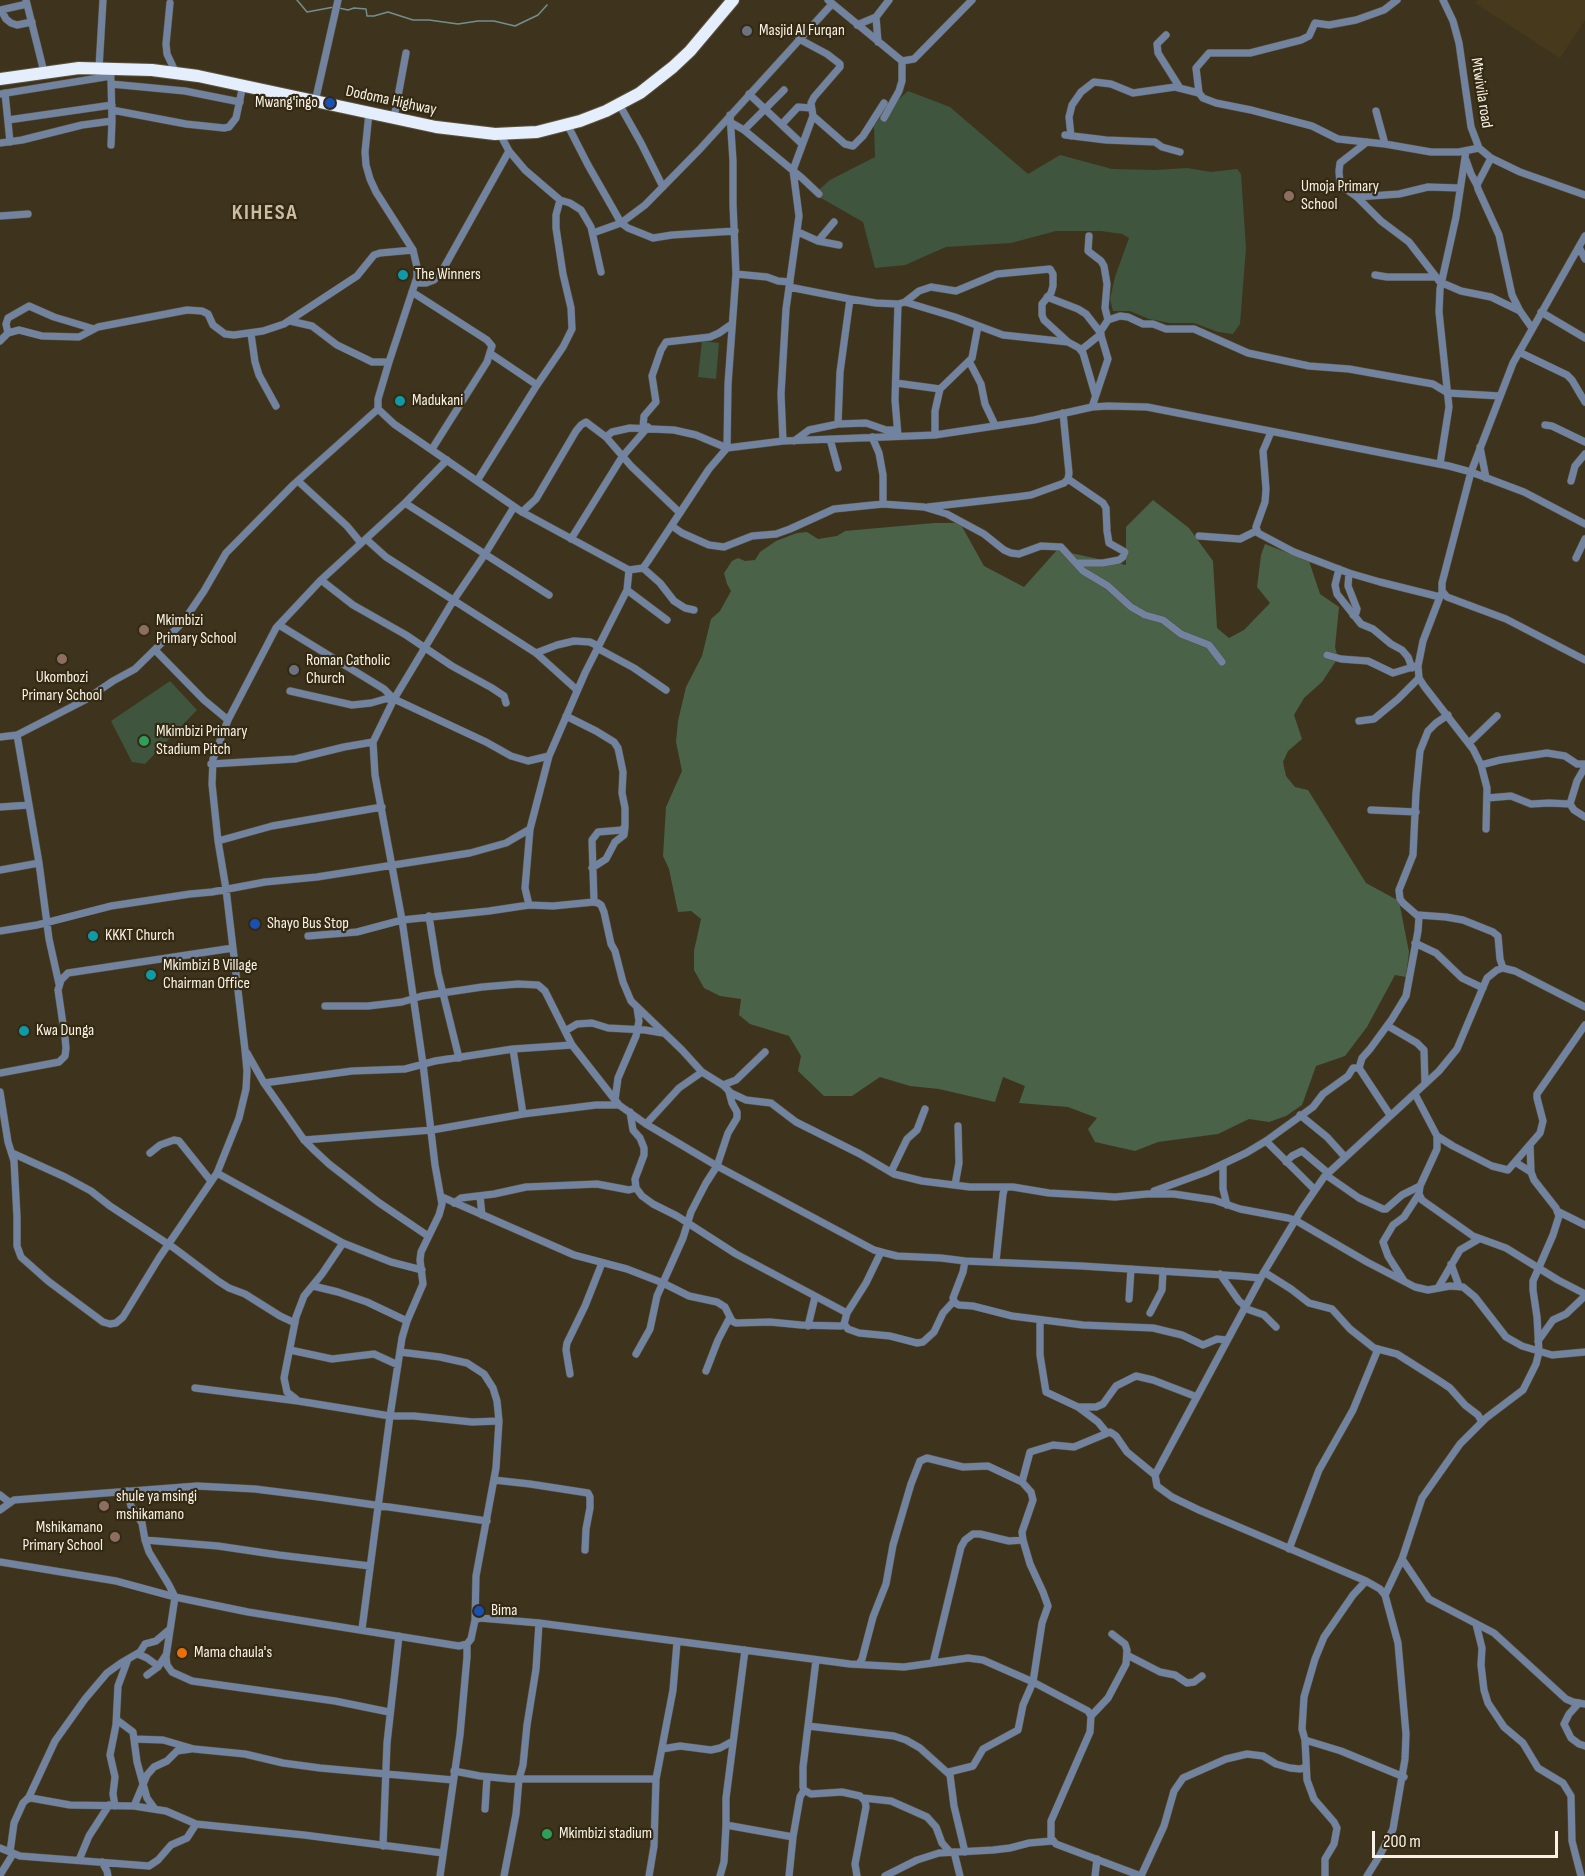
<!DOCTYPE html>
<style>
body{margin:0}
#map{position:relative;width:1585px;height:1876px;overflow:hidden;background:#3e341d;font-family:"Sofia Sans Condensed",sans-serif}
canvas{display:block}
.scale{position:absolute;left:1372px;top:1831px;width:186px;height:27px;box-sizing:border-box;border:3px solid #f8f2e4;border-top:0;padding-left:8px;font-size:18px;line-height:21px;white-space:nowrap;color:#f8f2e4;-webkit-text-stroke:4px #342913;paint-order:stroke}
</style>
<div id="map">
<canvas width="1585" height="1876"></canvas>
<div class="scale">200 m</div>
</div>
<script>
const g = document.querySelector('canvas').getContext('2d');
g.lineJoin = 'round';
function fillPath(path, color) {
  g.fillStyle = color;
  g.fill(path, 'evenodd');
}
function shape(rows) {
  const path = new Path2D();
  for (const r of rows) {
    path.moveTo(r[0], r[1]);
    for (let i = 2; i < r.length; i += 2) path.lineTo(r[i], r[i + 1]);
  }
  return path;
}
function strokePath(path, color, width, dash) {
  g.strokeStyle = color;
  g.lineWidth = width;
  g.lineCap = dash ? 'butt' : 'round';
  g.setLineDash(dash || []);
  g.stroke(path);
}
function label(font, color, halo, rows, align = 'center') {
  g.font = font + ' "Sofia Sans Condensed",sans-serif';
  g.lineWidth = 4.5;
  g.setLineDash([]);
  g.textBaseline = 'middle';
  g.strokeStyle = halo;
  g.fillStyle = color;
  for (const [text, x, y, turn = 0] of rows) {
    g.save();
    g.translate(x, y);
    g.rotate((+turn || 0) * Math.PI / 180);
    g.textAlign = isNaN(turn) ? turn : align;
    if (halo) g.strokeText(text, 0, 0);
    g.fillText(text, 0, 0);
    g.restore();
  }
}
fillPath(shape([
 [1478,0,1585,0,1585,20,1560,58,1475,3]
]), '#473a1c');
fillPath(shape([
 [908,91,950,107,1028,174,1060,155,1112,169,1155,170,1187,168,1211,172,1237,169,1241,174,1246,248,1240,324,1233,334,1218,332,1194,323,1170,323,1149,319,1130,311,1113,311,1110,299,1115,277,1129,238,1122,234,1101,231,1056,231,1011,243,946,247,905,265,875,268,863,222,814,194,830,180,875,157,874,126,884,112],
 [702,341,719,343,716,379,698,377],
 [170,681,197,710,145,764,132,762,111,721]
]), '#3f553d');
fillPath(shape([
 [1153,500,1189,528,1213,561,1217,628,1229,638,1244,630,1270,603,1257,587,1261,555,1265,544,1309,561,1320,594,1339,607,1335,647,1338,658,1322,682,1304,698,1294,715,1302,739,1288,751,1283,762,1286,776,1295,787,1308,790,1366,883,1399,901,1409,952,1406,977,1395,975,1367,1027,1345,1056,1316,1066,1302,1105,1286,1116,1269,1122,1249,1119,1218,1134,1158,1142,1135,1151,1095,1142,1088,1129,1097,1118,1068,1107,1019,1103,1025,1086,1003,1077,995,1102,939,1089,910,1086,880,1077,852,1096,824,1096,798,1071,801,1056,789,1036,750,1024,739,1015,741,999,720,996,704,988,694,970,694,951,701,919,691,911,678,912,669,869,663,856,666,807,682,771,676,742,678,721,686,687,702,656,711,619,720,611,731,591,727,584,724,573,732,561,738,558,745,561,755,560,760,552,776,541,797,533,807,532,818,539,837,536,845,531,934,523,960,523,984,566,1024,587,1057,550,1126,565,1126,527]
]), '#4a6248');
strokePath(shape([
 [297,0,307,12,334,7],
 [339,8,348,10,354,8,366,9,367,16,374,16,388,12,413,20,429,20,458,24,478,21,494,21,515,26,538,15,547,5]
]), '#728f8c', 1.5);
const street = shape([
 [26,0,44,72],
 [828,0,902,61,914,59,972,0],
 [1397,0,1384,10,1356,20,1329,25,1315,23,1309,36,1301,40,1250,53,1209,53,1196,68,1199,93,1203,98,1216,103,1251,110,1312,126,1338,139,1385,144,1431,152,1459,152,1479,148],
 [1443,0,1453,21,1459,43,1471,127,1479,148,1491,158,1520,172,1585,195],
 [170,3,166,44,167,54,176,73],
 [0,10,27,4],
 [1,10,6,19,11,23,17,25,32,22],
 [876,17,878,42],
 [857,25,876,17,889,0],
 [1166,35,1157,44,1158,53,1180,88],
 [99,68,103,0],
 [111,84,185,91,240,102],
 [5,93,10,142],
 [0,94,111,76],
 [749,94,802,144],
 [315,102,338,0],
 [619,104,641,143,663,187],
 [112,110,186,124,224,128,229,127,236,118,243,85],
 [1376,111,1385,144],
 [369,113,365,152,366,165,370,179,376,192,413,250,417,267,417,277,389,362,378,399,378,409,394,424,522,512,629,570,643,568,648,561,709,469,727,448,783,441,935,435,1034,420,1092,407,1108,406,1147,407,1449,466,1471,472,1524,492,1585,524],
 [813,116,845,144,853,146,863,136,884,103],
 [394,118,406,53],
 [884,118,899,91,902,81,902,61],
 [8,120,112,105],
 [730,122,744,130,802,178,819,194],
 [567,124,588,165,616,214,621,223,628,228,653,238,672,235,735,231],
 [782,124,798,107,811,108],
 [744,130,784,90],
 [500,134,509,151,525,170,560,200,570,203,581,210,591,227,601,272],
 [1065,135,1106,140,1155,142,1162,147,1180,152],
 [1071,136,1069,117,1072,105,1081,92,1094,82,1111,84,1133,93,1175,87,1199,93],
 [1367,142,1340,163,1339,171,1340,185,1357,197,1381,221,1409,242,1440,282,1461,291,1491,297,1520,311],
 [0,143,22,140,82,125,112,121],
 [111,145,112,121,111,80],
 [1491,158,1477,185,1478,189,1499,235,1512,295,1520,311,1532,328],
 [1466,160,1471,174,1477,185],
 [1357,197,1399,194,1428,187,1460,188],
 [0,216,28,214],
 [798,232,818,241,839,245],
 [593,233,621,223,645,205,700,149,832,4],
 [1089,236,1088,251,1101,261,1104,266,1107,284,1105,308,1108,320],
 [1585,236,1513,363,1471,472,1442,583,1442,591,1447,597,1506,619,1585,660],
 [818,241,834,222],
 [1579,247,1585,259],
 [736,274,767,277,778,281,790,282],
 [1375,275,1387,277,1435,277],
 [415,283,426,283,434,280,442,271,509,151],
 [789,287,850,299,876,303,898,304,905,302,919,291,931,287,956,291,997,274,1050,269,1053,274,1053,286,1051,293,1042,304,1042,315,1044,320,1068,342],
 [412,292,487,340,492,346,487,362,432,449],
 [1047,297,1078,309,1086,314,1100,332],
 [905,302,955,317,1003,335,1068,342,1079,348,1083,353,1095,394],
 [898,304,895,400,898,436],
 [1541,312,1585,338],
 [290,321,312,326,337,345,364,358,372,362,389,362],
 [8,333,6,324,8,318,29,306,54,317,94,329],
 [251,334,255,362,259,375,276,406],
 [0,341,8,333,19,330,42,336,79,337,98,327,187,310,202,311,208,314,213,325,225,334,234,335,263,331,284,324,357,276,374,255,380,253,413,250],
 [1081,350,1101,334],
 [1519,352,1567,375,1572,380,1585,402],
 [491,354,537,385],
 [969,361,981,384,985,404,995,425],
 [896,383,940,389],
 [1092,407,1108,359,1100,332,1108,320,1120,316,1128,317,1143,324,1153,324,1166,329,1194,329,1248,353,1309,366,1349,369,1433,384,1448,393,1500,396],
 [838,424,840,372,850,299],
 [1545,425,1552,426,1585,442],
 [643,427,644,416,656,402,652,376,661,350,666,342,710,337,719,333,732,324],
 [1271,432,1263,451,1266,489,1265,502,1256,527,1258,533,1294,552,1349,573,1380,582,1440,597],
 [935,435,935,411,940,389,972,358,978,326],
 [606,437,612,432,630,428,674,430,696,435,727,448,728,384,736,274,733,204,733,161,730,115],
 [872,437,879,453,883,475,883,504],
 [830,439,838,468],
 [783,441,781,394,786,309,799,216,793,170,813,116,811,103,814,97,840,67,840,64,827,54,799,39],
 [794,441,809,430,838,424,866,423,886,430,897,430],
 [1480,447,1486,478],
 [1440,464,1449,407,1439,312,1440,289,1456,217,1466,151],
 [1068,479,1103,503,1106,508,1107,531,1109,543,1125,552,1123,557,1119,560,1103,563,1076,563],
 [298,481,347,526,361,543],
 [477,481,537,385,563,347,572,329,571,308,563,274,556,228,556,215,560,200],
 [1571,481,1575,466,1585,454],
 [405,503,549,595],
 [928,507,1016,497,1031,495,1064,483,1068,479,1069,473,1063,413],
 [522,512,536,499,576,431,581,425,586,422,606,437,631,466,680,513],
 [672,526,682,533,709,545,724,547,752,536,776,534,790,529,834,509,883,504,924,507,947,514,958,520,984,534,1004,550,1011,553,1019,554,1041,546,1061,547,1083,571,1108,586,1131,607,1145,615,1163,620,1181,634,1209,645,1222,662],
 [1199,536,1240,539,1256,531],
 [366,539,386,557,536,653,577,690],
 [571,539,622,457,648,427],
 [1576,558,1585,539],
 [643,568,660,583,674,601,685,608,694,610],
 [1339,569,1335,585,1337,594,1361,624,1373,629,1391,644,1402,650,1408,657,1412,668],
 [1349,573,1348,586,1357,609,1356,613,1353,615],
 [321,580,353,605,406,635,452,666,492,688,504,696,506,703],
 [627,590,667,620],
 [1441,594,1423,641,1418,666,1419,678,1424,686,1473,749,1481,765,1487,788,1486,829],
 [279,625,384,689,394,699],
 [597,648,634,668,666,690],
 [155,650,204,700,228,720],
 [536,653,557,645,574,641,590,642,598,646],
 [1327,655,1341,659,1368,661,1393,673,1416,666],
 [290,691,352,705,371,703,385,699,394,699,486,742,511,756,528,761,549,756],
 [566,716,596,731,614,742,618,748,623,772,622,793,625,808,625,826,622,830,598,832,592,840,594,902],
 [1359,721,1374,719,1398,699,1419,678],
 [17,735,39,863,49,939,59,984],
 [0,737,17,735,85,700,113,681,135,669,183,622,204,591,226,553,293,485,378,409],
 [1469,743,1497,716],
 [211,764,295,759,344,747,373,742],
 [1481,765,1500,760,1547,753,1565,756,1577,764,1585,764],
 [1585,767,1577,781,1570,804,1574,810,1585,817],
 [1487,798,1511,796,1531,804,1549,803,1570,804],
 [0,807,29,805],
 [1371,810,1416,812],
 [218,841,272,826,382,807],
 [592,868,606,859,615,842,624,835,625,827],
 [0,870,39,863],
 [529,905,525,888,530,829,549,756,585,673,627,590,629,570],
 [1418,915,1446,917,1463,920,1493,932,1498,936,1500,959,1503,968],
 [429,916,438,973,459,1058],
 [0,931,37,925,111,906,190,894,212,892,265,882,317,877,470,853,506,843,530,829],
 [308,936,357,932,402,920,489,911,529,905,553,906,594,902,598,903,601,905,604,912,611,944,615,951,623,982,631,1001,682,1050,702,1072,723,1085,731,1093,746,1100,771,1103,796,1122,860,1154,894,1174,922,1181,970,1187,1013,1187,1049,1193,1085,1195,1115,1197,1147,1194,1174,1194,1214,1200,1240,1209,1288,1218,1295,1220,1367,1262,1415,1287,1428,1290,1450,1286,1463,1287,1475,1297,1506,1337,1522,1346,1552,1355,1585,1352],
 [1415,943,1436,953,1462,978,1483,988],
 [325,1006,368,1006,402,1002,422,996,482,987,518,984,538,985,545,991,572,1045,619,1105,646,1124,717,1166,874,1250,885,1253,897,1256,941,1258,965,1261,1082,1266,1239,1276,1260,1278],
 [1388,1026,1417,1043,1424,1050,1425,1084],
 [565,1031,577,1024,592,1023,608,1028,645,1030,663,1033],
 [513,1049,523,1114],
 [247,1053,264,1083,304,1140,314,1150,329,1164,378,1202,428,1236],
 [0,1073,59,1062,65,1056,66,1048,65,1038,58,990,61,980,68,973,233,948],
 [264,1083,352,1071,405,1069,435,1061,513,1049,572,1045],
 [723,1085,736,1080,765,1052],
 [0,1092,8,1142,14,1161,17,1217,17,1246,21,1257,48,1281,103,1322,110,1324,116,1323,123,1317,159,1258,217,1173,239,1118,246,1089,247,1071,245,1050,226,889,218,841,212,784,213,759,228,720,276,628,321,580,405,503,447,460],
 [1415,1094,1437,1136,1453,1146,1492,1166,1508,1170,1540,1133,1543,1121,1537,1098,1537,1094,1585,1025],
 [615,1100,618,1078,636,1036,639,1021,637,1008],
 [630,1112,633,1130,640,1138,644,1148,644,1155,635,1179,636,1188,642,1196,653,1204,677,1216,736,1254,847,1313],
 [1300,1115,1327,1137,1345,1157],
 [1390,1115,1359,1068,1362,1058,1370,1049,1392,1019,1406,996,1418,931,1419,917,1403,903,1400,899,1399,890,1413,855,1416,793,1420,751,1428,731,1436,723,1448,715],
 [646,1124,679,1088,702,1072],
 [1437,1136,1437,1149,1420,1186,1419,1194,1422,1200,1473,1236,1506,1248,1558,1280,1585,1294],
 [304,1140,432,1130,523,1114,596,1105,619,1105],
 [1266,1141,1315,1190],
 [12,1153,65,1177,91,1191,110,1206,174,1248,218,1281,229,1288,245,1294,280,1316,295,1323],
 [150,1153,160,1145,174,1140,179,1141,211,1181],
 [1286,1162,1292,1156,1302,1151,1328,1173],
 [1515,1162,1531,1172],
 [1223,1164,1223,1189,1227,1205],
 [891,1172,907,1139,917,1130,925,1109],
 [217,1173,343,1243,391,1262,422,1270],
 [1326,1175,1359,1198,1383,1209,1386,1209,1402,1195,1420,1186],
 [955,1185,959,1163,958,1126],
 [1154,1191,1206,1172,1246,1153,1266,1141,1313,1107,1323,1094,1348,1076,1353,1068,1359,1068],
 [480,1196,482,1215],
 [442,1197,574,1255,627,1269,663,1283,689,1296,717,1302,725,1307,732,1321,736,1323,770,1322,801,1325,841,1326,844,1324,847,1313,866,1283,881,1252],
 [454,1203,461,1198,494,1194,526,1187,597,1184,629,1190,636,1188],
 [1559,1212,1585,1225],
 [965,1261,963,1272,953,1298,955,1303,959,1305,973,1306,1012,1316,1083,1325,1153,1328,1182,1335,1203,1345,1217,1339,1227,1340],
 [996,1261,1003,1194,1005,1187],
 [1451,1264,1459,1286],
 [1264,1272,1291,1289,1309,1303,1332,1309,1350,1329,1374,1348,1397,1354,1438,1380,1450,1388,1465,1405,1478,1415,1482,1422],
 [1220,1274,1239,1301,1245,1306],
 [1404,1281,1388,1256,1383,1242,1393,1225,1404,1217,1419,1194],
 [313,1286,338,1292,367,1302,407,1321],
 [1438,1288,1460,1250,1479,1239],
 [1129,1299,1131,1269],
 [1244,1308,1264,1315,1276,1327],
 [1150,1313,1162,1290,1163,1271],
 [1040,1320,1040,1355,1046,1392,1078,1407,1098,1422,1107,1433],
 [844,1324,848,1329,859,1333,890,1336,917,1343,923,1342,934,1332,943,1313,954,1301],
 [808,1326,815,1297],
 [1538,1341,1553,1320,1566,1314,1585,1296],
 [290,1350,332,1359,374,1354,398,1365],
 [400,1352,440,1357,467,1363,484,1374,493,1388,497,1401,499,1421,496,1468,476,1576,475,1620],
 [636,1354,650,1329,657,1296,683,1238,691,1212,706,1183,717,1166,728,1133,737,1118,737,1112,732,1103,729,1092],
 [706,1371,718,1340,730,1317],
 [570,1374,566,1350,567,1343,585,1306,602,1263],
 [195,1388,298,1401,390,1416,414,1416,472,1422,499,1421],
 [296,1399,287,1392,284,1378,296,1317,304,1296,322,1274,343,1243],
 [1078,1407,1096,1407,1103,1404,1116,1386,1136,1376,1153,1380,1197,1397],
 [494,1480,530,1484,588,1493,590,1497,590,1508,586,1529,585,1550],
 [127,1491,131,1506,142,1523,145,1540,149,1552,169,1585,175,1597,166,1657,167,1665,172,1672,192,1681,335,1701,389,1712],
 [0,1495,9,1502],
 [0,1510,14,1500,197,1486,255,1489,319,1497,487,1521],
 [145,1540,218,1546,279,1555,370,1566],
 [1289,1549,1319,1470,1353,1410,1378,1349],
 [1402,1559,1429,1599,1494,1633,1566,1699,1573,1702,1585,1704],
 [0,1562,116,1581,175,1597,248,1612,459,1646,467,1644,471,1639,475,1620,480,1618,539,1623,850,1664,904,1667,968,1658,983,1660,1033,1682,1088,1711,1091,1716,1090,1732,1051,1821,1051,1838,1056,1844,1141,1876],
 [1385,1595,1402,1559,1422,1498,1460,1444,1486,1418,1523,1390,1536,1364,1539,1352,1537,1317,1533,1290,1533,1281,1553,1235,1559,1216,1556,1208,1534,1180,1531,1172,1530,1145],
 [1476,1624,1482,1648,1481,1665,1484,1690,1488,1703,1504,1727,1523,1743,1538,1768,1563,1783,1571,1796,1572,1841,1581,1876],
 [362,1629,390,1416,402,1338,407,1321,423,1284,420,1260,421,1252,439,1215,442,1204,435,1165,423,1064,402,920,375,775,373,742,394,699,453,601,485,554,514,507],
 [138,1654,147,1658,158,1666],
 [1127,1655,1160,1672,1175,1675,1187,1683,1194,1682,1202,1676],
 [816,1660,803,1767,803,1787,804,1790,811,1794,842,1792,860,1796,865,1801,866,1807,855,1864,857,1876],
 [933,1663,961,1547,965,1540,973,1534,980,1534,1009,1541,1023,1540],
 [859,1664,862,1659,873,1617,886,1584,893,1545,911,1484,920,1461,927,1458,963,1467,988,1466,1022,1482],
 [147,1675,158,1667,166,1655],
 [1579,1703,1569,1714,1564,1724,1571,1738,1579,1744,1585,1746],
 [1091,1716,1108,1698,1126,1664,1127,1650,1125,1644,1112,1634],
 [117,1720,133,1732,137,1762,147,1798,155,1809],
 [808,1726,894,1736,906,1740,920,1748,950,1775,954,1806,965,1852],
 [134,1739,163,1740,194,1749,245,1754,283,1763,320,1768,453,1780],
 [1305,1740,1341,1751,1404,1777],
 [662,1749,680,1746,711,1750,720,1748,733,1741],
 [454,1771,480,1776,510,1779,656,1779],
 [949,1772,973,1766,983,1749,1018,1730,1023,1705,1033,1682,1042,1623,1048,1606,1043,1592,1030,1564,1023,1540,1022,1532,1033,1500,1031,1492,1022,1482,1030,1452,1053,1445,1074,1447,1110,1432,1116,1436,1127,1452,1155,1475],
 [863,1798,891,1801,927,1817,936,1827,942,1843,950,1852],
 [28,1799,55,1741,85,1699,107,1673,121,1663,140,1652,145,1644,156,1641,170,1629],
 [115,1806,113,1794,115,1777,110,1755,116,1725,118,1686,128,1659],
 [134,1806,147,1775,154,1767,167,1761,177,1751,191,1749],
 [485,1809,487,1777],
 [726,1825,793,1837],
 [383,1846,387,1743,399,1636],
 [0,1848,20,1856,149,1866,158,1860,171,1845,187,1838,196,1824],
 [10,1852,14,1823,23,1803,27,1799,31,1798,70,1805,134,1806,166,1811,196,1824,304,1835,443,1853],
 [954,1852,960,1876],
 [79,1860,89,1836,109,1805],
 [102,1862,107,1871,108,1876],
 [0,1875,13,1854],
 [440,1876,460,1735,467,1657,467,1644],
 [504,1876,516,1814,519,1779,523,1765,527,1725,536,1669,539,1623],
 [649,1876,654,1846,656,1779,673,1690,677,1642],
 [720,1876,724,1862,726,1825,726,1798,745,1650],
 [789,1876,793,1837,800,1797,804,1790],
 [885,1876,917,1860,939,1853,993,1850,1010,1848,1029,1843,1052,1841],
 [1095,1876,1097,1859],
 [1141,1876,1164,1826,1174,1791,1183,1778,1226,1759,1247,1754,1263,1756,1276,1764,1290,1768,1300,1769,1306,1767],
 [1325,1876,1325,1859,1334,1844,1337,1828,1334,1822,1314,1799,1307,1780,1305,1740,1302,1729,1304,1697,1315,1659,1324,1637,1353,1595,1366,1581],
 [1367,1876,1380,1855,1393,1829,1405,1759,1406,1734,1398,1643,1385,1595,1380,1589,1366,1581,1199,1510,1172,1497,1157,1486,1155,1475,1264,1272,1302,1209,1324,1177,1439,1071,1457,1049,1487,978,1497,970,1503,968,1515,971,1585,1007]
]);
const highway = shape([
 [0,79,79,68,152,70,198,76,436,127,495,134,537,132,580,121,606,111,640,93,673,67,690,51,733,0]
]);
strokePath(street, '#5c523d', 8);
strokePath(highway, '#5c523d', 14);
strokePath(street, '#7283a0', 7);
strokePath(highway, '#e5eefc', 12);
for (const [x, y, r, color] of [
 [747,31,6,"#6b7280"],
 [330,103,6,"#1a4fb4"],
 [1289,196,6,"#8d6e63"],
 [403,275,6,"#0f9aa8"],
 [400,401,6,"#0f9aa8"],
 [144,630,6,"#8d6e63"],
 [62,659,6,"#8d6e63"],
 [294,670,6,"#6b7280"],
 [144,741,6,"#2e9e5b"],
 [255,924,6,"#1a4fb4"],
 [93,936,6,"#0f9aa8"],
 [151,975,6,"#0f9aa8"],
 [24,1031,6,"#0f9aa8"],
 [104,1506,6,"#8d6e63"],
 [115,1537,6,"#8d6e63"],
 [479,1611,6,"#1a4fb4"],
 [182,1653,6,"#e8710a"],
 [547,1834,6,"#2e9e5b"]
]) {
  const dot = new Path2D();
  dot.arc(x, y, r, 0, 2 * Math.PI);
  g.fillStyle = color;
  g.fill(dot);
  strokePath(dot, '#342913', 2);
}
label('16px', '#f8f2e4', '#342913', [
 ["Masjid Al Furqan",759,31],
 ["Mwang'ingo",318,103,"right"],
 ["Umoja Primary",1301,187],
 ["School",1301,205],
 ["The Winners",415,275],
 ["Madukani",412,401],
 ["Mkimbizi",156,621],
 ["Primary School",156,639],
 ["Roman Catholic",306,661],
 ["Church",306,679],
 ["Ukombozi",62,678,"center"],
 ["Primary School",62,696,"center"],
 ["Mkimbizi Primary",156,732],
 ["Stadium Pitch",156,750],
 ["Shayo Bus Stop",267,924],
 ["KKKT Church",105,936],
 ["Mkimbizi B Village",163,966],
 ["Chairman Office",163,984],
 ["Kwa Dunga",36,1031],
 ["shule ya msingi",116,1497],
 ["mshikamano",116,1515],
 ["Mshikamano",103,1528,"right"],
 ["Primary School",103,1546,"right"],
 ["Bima",491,1611],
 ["Mama chaula's",194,1653],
 ["Mkimbizi stadium",559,1834]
], 'left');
label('16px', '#f8f2e4', '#342913', [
 ["Mtwivila road",1481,93,81],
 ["Dodoma Highway",391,101,12]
]);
g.letterSpacing = '1.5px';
label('bold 22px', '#cabda2', '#342913', [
 ["KIHESA",265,213]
]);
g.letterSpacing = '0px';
</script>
